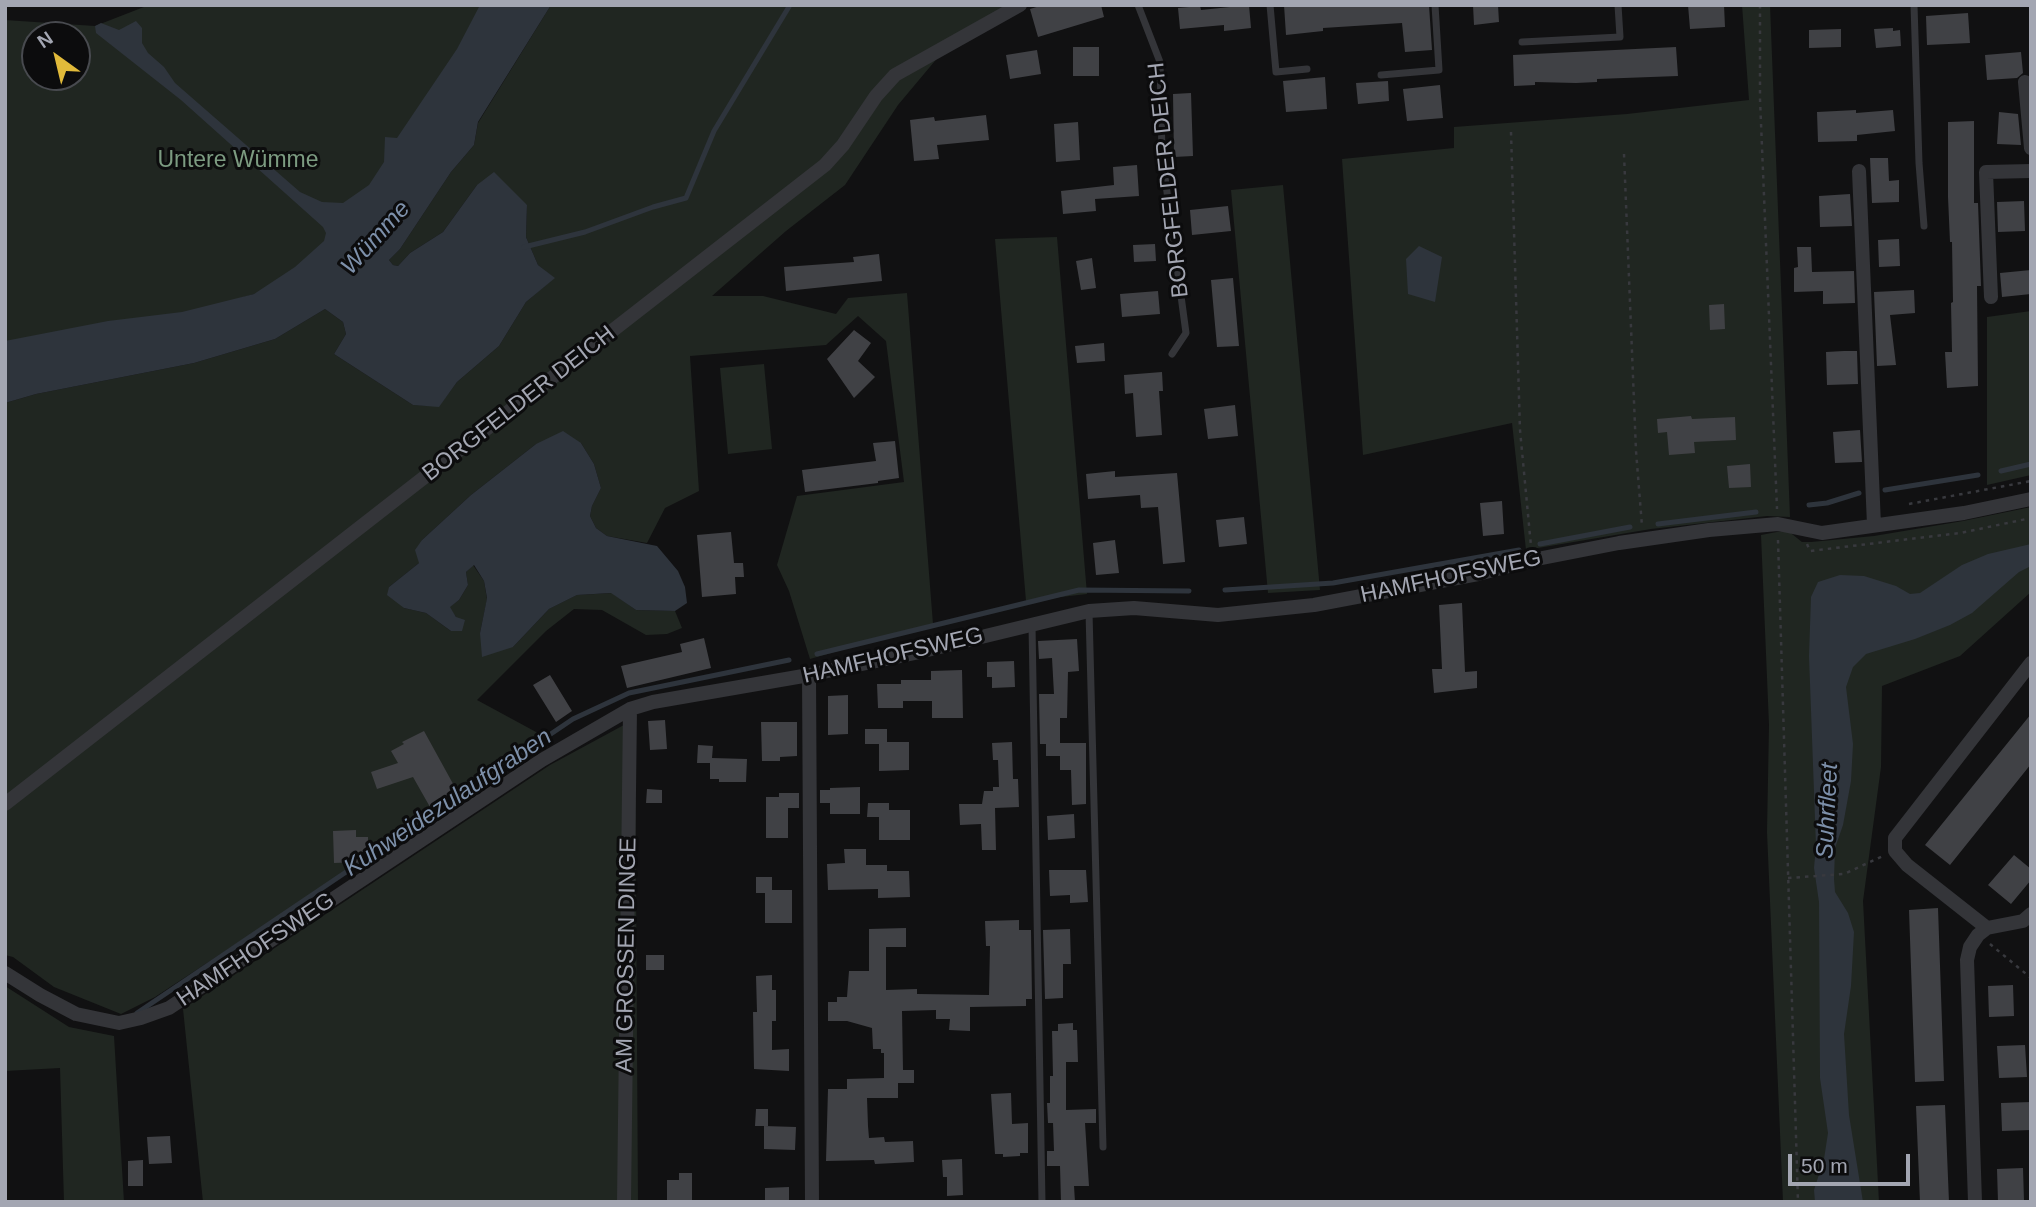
<!DOCTYPE html>
<meta charset="utf-8">
<style>
body{margin:0}
#map{position:relative;width:2036px;height:1207px;overflow:hidden;background:#111112;font-family:Helvetica,sans-serif}
canvas{display:block}
.frame{position:absolute;inset:0;border:7px solid #a3a6b2;pointer-events:none}
.north{position:absolute;left:21px;top:21px;width:70px;height:70px;box-sizing:border-box;background:#0c0c0d;border:2px solid #484a4f;border-radius:50%;rotate:326deg;font-size:19px;font-weight:700;line-height:28px;text-align:center;color:#a3a6b2}
.north::after{content:'';display:block;margin:auto;width:24px;height:32px;background:#e1ba3a;clip-path:polygon(50% 0,100% 100%,50% 72%,0 100%)}
.scale{position:absolute;left:1788px;top:1154px;width:122px;height:32px;box-sizing:border-box;border:4px solid #a3a6b2;border-top:0;padding-left:9px;font-size:21px;line-height:24px;white-space:nowrap;color:#a3a6b2;-webkit-text-stroke:5px #0c0c0d;paint-order:stroke}
</style>
<div id="map">
<canvas width="2036" height="1207"></canvas>
<div class="frame"></div>
<div class="north">N</div>
<div class="scale">50 m</div>
</div>
<script>
const g = document.querySelector('canvas').getContext('2d');
g.lineJoin = 'round';
function fillPath(path, color) {
  g.fillStyle = color;
  g.fill(path, 'evenodd');
}
function shape(rows) {
  const path = new Path2D();
  for (const r of rows) {
    path.moveTo(r[0], r[1]);
    for (let i = 2; i < r.length; i += 2) path.lineTo(r[i], r[i + 1]);
  }
  return path;
}
function strokePath(path, color, width, dash) {
  g.strokeStyle = color;
  g.lineWidth = width;
  g.lineCap = dash ? 'butt' : 'round';
  g.setLineDash(dash || []);
  g.stroke(path);
}
function label(font, color, halo, rows, align = 'center') {
  g.font = font + ' Helvetica,sans-serif';
  g.lineWidth = 6;
  g.setLineDash([]);
  g.textBaseline = 'middle';
  g.strokeStyle = halo;
  g.fillStyle = color;
  for (const [text, x, y, turn = 0] of rows) {
    g.save();
    g.translate(x, y);
    g.rotate((+turn || 0) * Math.PI / 180);
    g.textAlign = isNaN(turn) ? turn : align;
    if (halo) g.strokeText(text, 0, 0);
    g.fillText(text, 0, 0);
    g.restore();
  }
}
fillPath(shape([
 [149,5,521,5,350,266,5,367,5,20,95,26],
 [35,35,77,35,77,77,35,77],
 [551,5,1013,5,955,37,898,105,845,185,786,231,712,296,763,296,836,314,848,298,907,293,933,624,810,659,789,591,777,565,797,496,904,482,886,341,858,316,826,345,690,356,699,491,665,508,647,543,607,536,596,528,590,516,592,506,601,488,594,464,581,443,536,444,471,495,422,540,419,563,389,587,404,608,426,613,451,631,456,617,449,607,459,600,468,585,466,572,473,565,484,581,487,599,480,633,513,647,549,609,577,595,612,593,636,610,675,611,682,628,667,634,646,635,602,610,574,609,546,631,477,700,549,739,155,997,121,1014,54,987,13,957,5,955,5,403,36,394,194,363,275,339,325,309,343,322,346,334,334,354,413,405,439,406,457,382,499,346,526,302,554,278,538,265,526,237,527,205,477,185,443,232,410,253,398,266,393,265,389,260,400,249,451,172,474,145,478,123],
 [1742,5,1770,5,1790,517,1767,516,1651,529,1526,550,1512,423,1363,455,1342,159,1454,148,1454,127,1627,114,1749,100],
 [1283,185,1320,590,1268,593,1231,190],
 [1057,237,1087,594,1026,601,995,239],
 [2031,311,2031,475,1987,485,1987,317],
 [764,364,772,449,728,454,720,368],
 [2031,507,2031,592,1960,656,1882,686,1881,767,1863,901,1879,1202,1783,1202,1767,832,1769,725,1761,535,1787,530,1802,542,1811,542,1874,536,1963,521],
 [635,719,638,1202,203,1202,183,1009,550,765],
 [5,986,69,1027,114,1036,124,1202,64,1202,60,1068,5,1071]
]), '#202621');
fillPath(shape([
 [480,5,551,5,478,122,474,145,451,172,400,249,389,260,393,265,398,266,410,253,443,232,477,185,494,172,527,205,526,237,538,265,555,278,526,302,499,346,457,382,439,407,413,405,334,354,346,334,343,322,325,309,275,339,194,363,36,394,5,403,5,341,108,321,182,312,254,294,295,267,324,241,326,233,323,227,181,100,96,33,95,26,101,23,119,30,136,21,142,28,142,43,148,53,164,67,175,83,300,192,322,202,343,203,369,185,384,162,385,137,397,138,457,49],
 [1419,246,1442,257,1435,302,1408,294,1406,259],
 [563,431,581,443,594,464,601,488,592,506,590,516,596,528,607,536,657,546,678,571,685,587,687,603,675,611,636,610,611,593,577,595,549,609,513,647,482,657,480,633,487,598,484,581,474,565,466,572,468,585,459,600,450,607,456,617,465,620,462,631,451,631,426,613,404,608,387,595,389,587,419,563,415,550,422,540,471,495,536,444],
 [2031,544,2031,566,2019,572,1972,613,1950,625,1915,639,1866,654,1853,667,1846,687,1853,744,1851,781,1843,825,1835,848,1834,879,1835,892,1848,913,1854,932,1851,986,1844,1034,1849,1115,1863,1202,1815,1202,1814,1190,1824,1159,1828,1133,1820,1078,1819,902,1814,868,1816,846,1809,656,1811,597,1818,582,1840,575,1864,576,1896,586,1910,594,1920,593,1962,565,1988,554]
]), '#2e343c');
strokePath(shape([
 [524,247,585,232,653,207,686,198,714,131,790,5],
 [2001,471,2031,464],
 [1885,490,1978,475],
 [1809,505,1827,503,1859,493],
 [1658,524,1756,512],
 [1540,544,1630,527],
 [1225,590,1333,583,1519,550],
 [817,654,1079,590,1189,591],
 [137,1013,573,719,629,693,789,660]
]), '#2e343c', 5);
fillPath(shape([
 [1043,5,1101,5,1104,17,1038,37,1030,9],
 [1249,5,1251,28,1224,31,1224,25,1180,29,1178,8,1200,6,1201,10],
 [1284,5,1429,5,1432,50,1405,52,1402,23,1323,28,1323,31,1286,35],
 [1473,5,1498,5,1499,22,1474,25],
 [1688,5,1724,5,1725,27,1690,29],
 [1968,13,1970,43,1927,45,1926,16],
 [1893,28,1893,31,1900,30,1901,46,1876,48,1874,29],
 [1841,29,1841,47,1809,48,1809,30],
 [1073,47,1099,47,1099,76,1073,76],
 [1676,47,1678,76,1597,79,1597,82,1576,83,1535,82,1535,85,1514,86,1513,55],
 [1037,50,1041,74,1010,79,1006,55],
 [2021,52,2023,73,2017,78,1987,80,1985,55],
 [1325,77,1327,109,1286,112,1283,81],
 [1388,81,1389,101,1358,104,1356,83],
 [1440,85,1443,118,1407,121,1403,89],
 [1191,93,1193,156,1174,157,1173,94],
 [1856,110,1856,113,1893,110,1895,131,1857,135,1857,141,1818,142,1817,112],
 [1999,112,2018,114,2021,145,1997,144],
 [986,115,989,140,937,145,939,159,914,161,910,120,934,117,935,121],
 [1974,121,1974,203,1978,203,1981,286,1977,286,1978,386,1947,388,1945,352,1952,352,1951,303,1953,302,1952,242,1950,242,1948,197,1948,122],
 [1078,122,1080,160,1056,162,1054,124],
 [1870,158,1888,158,1889,181,1899,180,1899,202,1872,203],
 [1137,165,1139,196,1095,199,1096,211,1063,214,1061,191,1114,185,1113,167],
 [1850,194,1852,226,1820,227,1819,196],
 [2024,201,2025,231,1998,232,1997,202],
 [1228,206,1231,231,1192,235,1190,210],
 [1899,239,1900,266,1879,267,1878,240],
 [1155,244,1156,261,1134,262,1133,245],
 [1797,247,1811,247,1812,272,1854,271,1855,303,1823,304,1823,291,1794,292,1794,268,1798,267],
 [879,254,882,281,786,291,784,267,854,262,853,257],
 [1092,258,1096,288,1081,290,1076,261],
 [2031,270,2031,294,2002,297,2000,273],
 [1233,278,1239,346,1217,347,1211,280],
 [1914,290,1915,313,1890,315,1896,365,1877,366,1874,292],
 [1158,291,1160,314,1122,317,1120,294],
 [1724,304,1725,329,1710,330,1709,305],
 [854,330,871,343,858,361,875,377,854,398,827,359],
 [1104,343,1105,361,1077,363,1075,346],
 [1844,351,1857,351,1858,384,1827,385,1826,352],
 [1162,372,1163,391,1159,391,1162,435,1136,437,1133,393,1125,394,1124,375],
 [1235,405,1238,436,1208,439,1204,409],
 [1691,416,1692,419,1735,417,1736,440,1694,442,1695,453,1669,455,1667,432,1658,433,1657,419],
 [1860,430,1862,462,1835,463,1833,432],
 [895,441,899,478,878,481,878,483,805,492,802,470,876,461,873,443],
 [1750,464,1751,487,1729,488,1727,466],
 [1115,471,1115,477,1177,473,1185,562,1163,564,1158,507,1141,508,1140,495,1088,499,1086,474],
 [1502,501,1504,534,1483,536,1480,503],
 [1244,517,1247,544,1219,547,1216,520],
 [731,532,734,563,743,563,744,577,735,577,736,594,702,597,697,535],
 [1115,540,1119,573,1096,575,1093,543],
 [1462,603,1465,672,1477,671,1477,688,1434,693,1432,669,1442,669,1439,605],
 [704,638,711,668,627,688,621,666,682,652,680,644],
 [1077,639,1079,671,1068,672,1067,718,1060,718,1060,743,1086,743,1086,804,1072,805,1071,770,1060,770,1060,756,1046,756,1046,744,1040,744,1039,694,1054,694,1052,658,1039,659,1038,641],
 [1014,661,1015,687,992,688,992,677,987,677,987,662],
 [962,670,963,718,932,718,932,701,903,701,903,708,878,708,877,684,901,684,901,680,931,680,931,671],
 [550,675,572,711,556,722,533,685],
 [848,695,848,734,828,735,828,696],
 [2031,714,2031,764,1950,865,1925,845],
 [665,720,667,749,650,750,648,721],
 [761,722,797,722,797,756,780,757,780,761,762,761],
 [865,729,887,729,887,742,909,742,909,770,879,771,879,744,865,744],
 [424,731,457,791,430,807,413,777,377,789,371,772,398,763,391,751,404,744,402,742],
 [1012,742,1013,779,1018,779,1019,807,995,808,996,850,982,850,981,824,960,825,959,804,982,804,984,791,993,791,993,787,999,787,998,760,993,760,992,743],
 [698,745,713,746,712,758,747,759,746,782,719,782,719,779,710,779,710,763,697,763],
 [860,787,860,814,830,814,830,803,820,803,820,790,830,790,830,788],
 [647,789,662,790,662,803,646,803],
 [779,793,799,793,799,808,788,808,788,838,766,838,766,797,779,797],
 [868,803,889,803,889,810,910,810,910,840,879,840,879,817,867,817],
 [1074,814,1075,838,1048,840,1047,816],
 [356,830,356,837,368,837,368,857,358,862,334,863,333,831],
 [844,849,866,849,866,865,887,865,887,871,909,871,910,897,878,898,878,889,828,890,827,864,845,863],
 [2014,855,2031,869,2031,880,2011,904,1988,885],
 [1049,870,1086,870,1088,902,1070,903,1070,895,1050,896],
 [756,877,772,877,772,890,792,890,792,923,765,923,765,893,756,893],
 [1938,908,1944,1081,1915,1082,1909,910],
 [1019,920,1019,930,1031,930,1032,999,1026,999,1026,1006,970,1007,970,1031,949,1030,950,1019,936,1019,936,1010,902,1011,903,1070,914,1070,914,1083,898,1083,898,1098,867,1098,868,1126,869,1138,884,1137,885,1142,913,1141,914,1162,875,1164,874,1160,826,1161,828,1089,847,1089,847,1079,884,1078,884,1053,881,1053,881,1049,873,1049,872,1028,847,1021,828,1021,828,1002,837,1002,837,997,847,997,849,971,869,971,869,929,906,928,906,947,886,947,886,990,917,989,917,994,989,995,990,946,986,946,985,921],
 [1070,929,1071,964,1063,964,1063,998,1045,999,1043,930],
 [646,955,664,955,664,970,646,970],
 [772,975,772,990,776,990,776,1021,772,1021,772,1050,789,1049,789,1071,754,1069,753,1012,757,1012,756,976],
 [2013,985,2014,1016,1989,1017,1988,986],
 [1073,1023,1073,1030,1077,1030,1078,1062,1066,1062,1066,1110,1096,1109,1096,1123,1085,1123,1089,1186,1074,1186,1075,1202,1061,1202,1060,1166,1047,1166,1047,1151,1054,1151,1053,1123,1048,1123,1047,1103,1050,1103,1050,1076,1053,1076,1052,1031,1058,1031,1058,1024],
 [2025,1045,2027,1077,1999,1078,1997,1046],
 [1011,1093,1012,1124,1028,1123,1028,1153,1020,1153,1020,1156,1003,1157,1003,1154,995,1154,991,1094],
 [2031,1102,2031,1130,2002,1131,2001,1103],
 [1945,1105,1949,1202,1920,1202,1916,1106],
 [756,1109,768,1109,768,1126,755,1126],
 [764,1126,796,1127,795,1150,764,1149],
 [170,1136,172,1163,149,1164,147,1137],
 [962,1159,963,1195,947,1196,947,1177,943,1177,942,1160],
 [143,1160,143,1186,128,1186,128,1161],
 [2023,1168,2024,1201,1998,1202,1997,1169],
 [679,1173,692,1173,692,1202,667,1202,667,1180,679,1180],
 [789,1187,789,1202,765,1202,765,1188]
]), '#404145');
strokePath(shape([
 [1760,5,1760,99,1777,509],
 [1511,132,1520,430,1531,546],
 [1624,154,1636,451,1642,526],
 [1909,504,2031,481],
 [1778,540,1798,1202],
 [1807,544,1810,551,1960,533,2031,518],
 [1788,878,1844,874,1883,856],
 [1990,944,2031,978]
]), '#38393e', 2.5, [3.5, 5]);
strokePath(shape([
 [1138,5,1160,62,1162,155,1186,333,1172,354],
 [1270,5,1276,72,1307,69],
 [1914,5,1919,163,1924,226],
 [1522,42,1620,37,1618,5],
 [1381,75,1439,70,1435,5],
 [1089,612,1103,1147],
 [1032,625,1042,1202]
]), '#343539', 7);
strokePath(shape([
 [2025,82,2031,148],
 [1859,171,1874,525],
 [1991,297,1986,172,2031,171],
 [809,675,812,1202],
 [5,804,825,165,843,145,876,96,895,75,1020,5],
 [1987,928,1907,865,1895,851,1895,838,2031,663],
 [5,973,40,995,76,1014,119,1023,141,1018,169,1008,542,760,630,709,653,702,809,675,915,653,1089,611,1134,608,1218,615,1314,605,1478,574,1532,560,1619,543,1709,530,1778,524,1822,533,1964,513,2031,499],
 [624,1202,630,709],
 [1975,1202,1967,960,1970,947,1978,935,1987,928,2023,921,2031,914]
]), '#343539', 14);
label('23px', '#7c9b81', '#0c0c0d', [
 ["Untere Wümme",238,161]
]);
label('23px', '#a3a6b2', '#0c0c0d', [
 ["BORGFELDER DEICH",1169,180,-96],
 ["BORGFELDER DEICH",519,404,-38],
 ["HAMFHOFSWEG",1451,577,-12],
 ["HAMFHOFSWEG",893,656,-13],
 ["HAMFHOFSWEG",256,950,-34],
 ["AM GROSSEN DINGE",627,955,-89]
]);
label('italic 24px', '#7d90aa', '#0c0c0d', [
 ["Wümme",376,238,-48],
 ["Kuhweidezulaufgraben",448,803,-34],
 ["Suhrfleet",1828,811,-87]
]);
</script>
